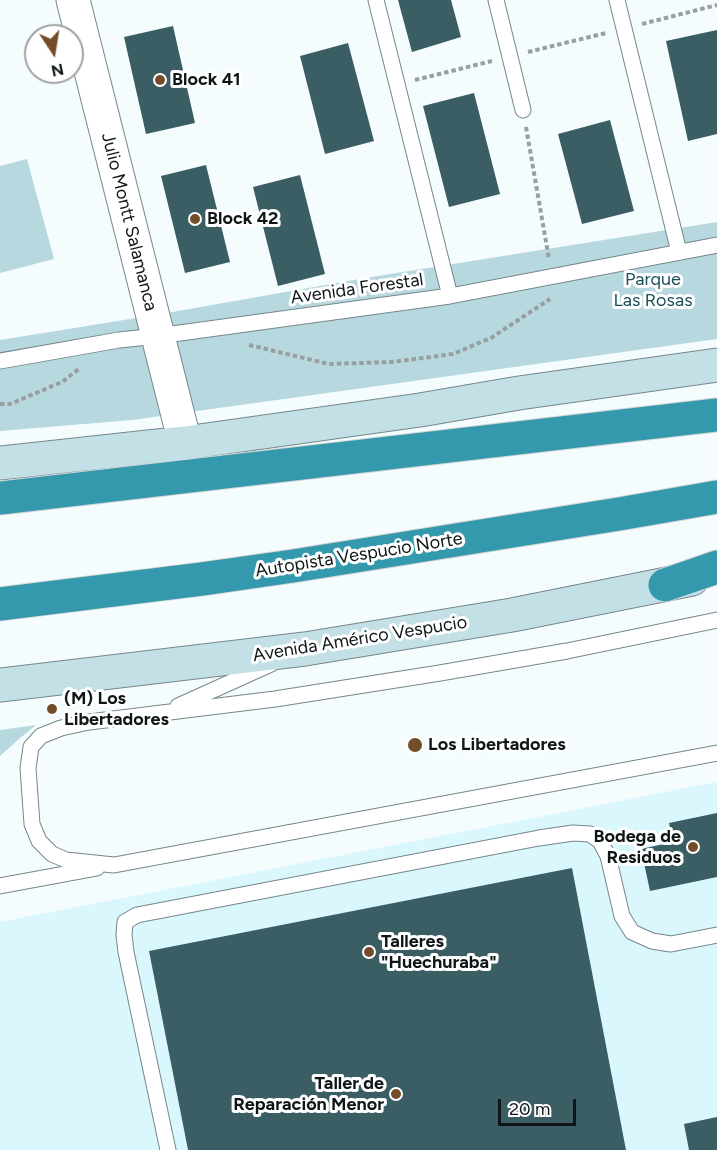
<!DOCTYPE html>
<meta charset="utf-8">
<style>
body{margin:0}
#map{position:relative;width:717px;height:1150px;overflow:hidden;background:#f4fcfe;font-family:Figtree,sans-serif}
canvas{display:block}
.north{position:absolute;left:24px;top:24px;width:60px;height:60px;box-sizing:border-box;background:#fff;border:2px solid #9fa2a2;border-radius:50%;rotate:168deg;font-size:16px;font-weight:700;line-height:24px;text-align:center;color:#0f1617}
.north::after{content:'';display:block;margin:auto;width:21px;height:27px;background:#734d29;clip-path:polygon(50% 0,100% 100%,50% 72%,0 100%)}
.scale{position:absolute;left:498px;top:1099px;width:78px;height:27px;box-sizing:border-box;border:3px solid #0f1617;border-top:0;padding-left:8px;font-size:18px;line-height:21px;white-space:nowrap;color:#0f1617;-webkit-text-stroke:4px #fff;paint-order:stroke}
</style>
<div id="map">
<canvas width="717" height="1150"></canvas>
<div class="north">N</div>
<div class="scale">20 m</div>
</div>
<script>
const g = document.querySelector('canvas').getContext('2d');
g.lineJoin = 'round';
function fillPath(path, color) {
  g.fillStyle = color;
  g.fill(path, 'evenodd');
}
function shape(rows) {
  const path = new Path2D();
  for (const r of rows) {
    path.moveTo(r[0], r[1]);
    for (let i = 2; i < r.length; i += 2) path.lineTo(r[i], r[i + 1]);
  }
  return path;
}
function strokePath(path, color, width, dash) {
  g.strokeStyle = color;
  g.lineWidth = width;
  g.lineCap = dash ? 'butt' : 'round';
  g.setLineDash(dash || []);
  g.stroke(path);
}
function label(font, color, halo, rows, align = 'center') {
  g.font = font + ' Figtree,sans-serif';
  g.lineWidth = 6;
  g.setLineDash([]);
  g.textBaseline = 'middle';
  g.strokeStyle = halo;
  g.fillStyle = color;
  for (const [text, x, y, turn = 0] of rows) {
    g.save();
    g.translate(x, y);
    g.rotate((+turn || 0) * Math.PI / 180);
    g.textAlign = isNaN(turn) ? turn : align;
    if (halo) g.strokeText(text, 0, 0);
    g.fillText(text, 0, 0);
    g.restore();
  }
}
fillPath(shape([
 [717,782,717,1150,0,1150,0,922]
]), '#daf7fe');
fillPath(shape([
 [27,159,54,259,0,273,0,166],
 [717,222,717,339,132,420,0,431,0,340,161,314,365,278],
 [36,725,19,739,0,756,0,730]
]), '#b7d8df');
fillPath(shape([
 [398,0,451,0,461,37,412,52],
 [173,26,195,123,146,134,124,37],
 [717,30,717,134,688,141,666,41],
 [348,43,374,141,325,154,300,56],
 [474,93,500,194,449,207,423,106],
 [610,120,634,211,582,224,558,134],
 [206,165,230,262,185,273,161,176],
 [300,175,325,274,278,286,253,187],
 [717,813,717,877,650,891,641,849,673,842,669,823],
 [572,868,626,1150,188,1150,149,951],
 [717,1117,717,1150,689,1150,684,1124]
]), '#3b5d64');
const service = shape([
 [376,0,450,296],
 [496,0,523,110],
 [617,0,679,252],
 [0,361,119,340,158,336,450,296,717,245],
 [717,620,567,651,440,673,275,699,89,722,61,728,41,736,31,747,28,768,32,824,39,841,52,854,66,860,114,865,717,753],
 [178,706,271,664],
 [0,886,97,868],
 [168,1150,126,952,124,935,125,922,137,915,539,838,573,833,590,834,600,841,608,856,622,916,632,932,652,941,671,944,717,935]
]);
const tertiary = shape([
 [73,0,185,443]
]);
const secondary = shape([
 [0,463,185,443,420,410,519,393,717,365],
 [0,685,305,649,512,615,692,579]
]);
const motorway = shape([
 [0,498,717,415],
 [665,585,717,567],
 [0,604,202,579,293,566,619,514,717,497]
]);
strokePath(service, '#75878b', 17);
strokePath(tertiary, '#75878b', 35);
strokePath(secondary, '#75878b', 35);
strokePath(motorway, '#d4d5d5', 35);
strokePath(shape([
 [642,24,717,5],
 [528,52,606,33],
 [415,80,492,61],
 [526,127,549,259],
 [249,345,329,364,392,362,453,354,491,338,550,299],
 [0,404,10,404,62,382,80,368]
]), '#979fa1', 4, [4.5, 3]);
strokePath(service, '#fff', 15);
strokePath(tertiary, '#fff', 33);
strokePath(secondary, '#c2e0e6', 33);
strokePath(motorway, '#3499ac', 33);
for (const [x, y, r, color] of [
 [160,80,6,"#734d29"],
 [195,219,6,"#734d29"],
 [52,709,6,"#734d29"],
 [415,745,8,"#734d29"],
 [693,847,6,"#734d29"],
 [369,952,6,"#734d29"],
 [396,1094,6,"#734d29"]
]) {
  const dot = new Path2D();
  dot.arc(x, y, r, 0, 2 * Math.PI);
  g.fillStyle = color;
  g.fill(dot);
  strokePath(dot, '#fff', 2);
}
label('bold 18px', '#0f1617', '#fff', [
 ["Block 41",172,80],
 ["Block 42",207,219],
 ["(M) Los",64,699],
 ["Libertadores",64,720],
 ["Los Libertadores",428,745],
 ["Bodega de",681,837,"right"],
 ["Residuos",681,858,"right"],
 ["Talleres",381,942],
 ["\"Huechuraba\"",381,963],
 ["Taller de",384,1084,"right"],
 ["Reparación Menor",384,1105,"right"]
], 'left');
label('18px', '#0f1617', '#fff', [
 ["Julio Montt Salamanca",129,222,76],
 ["Avenida Forestal",357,289,-8],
 ["Autopista Vespucio Norte",359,555,-9],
 ["Avenida Américo Vespucio",360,639,-9]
]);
label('18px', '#194e58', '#fff', [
 ["Parque",653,280],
 ["Las Rosas",653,301]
]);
</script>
